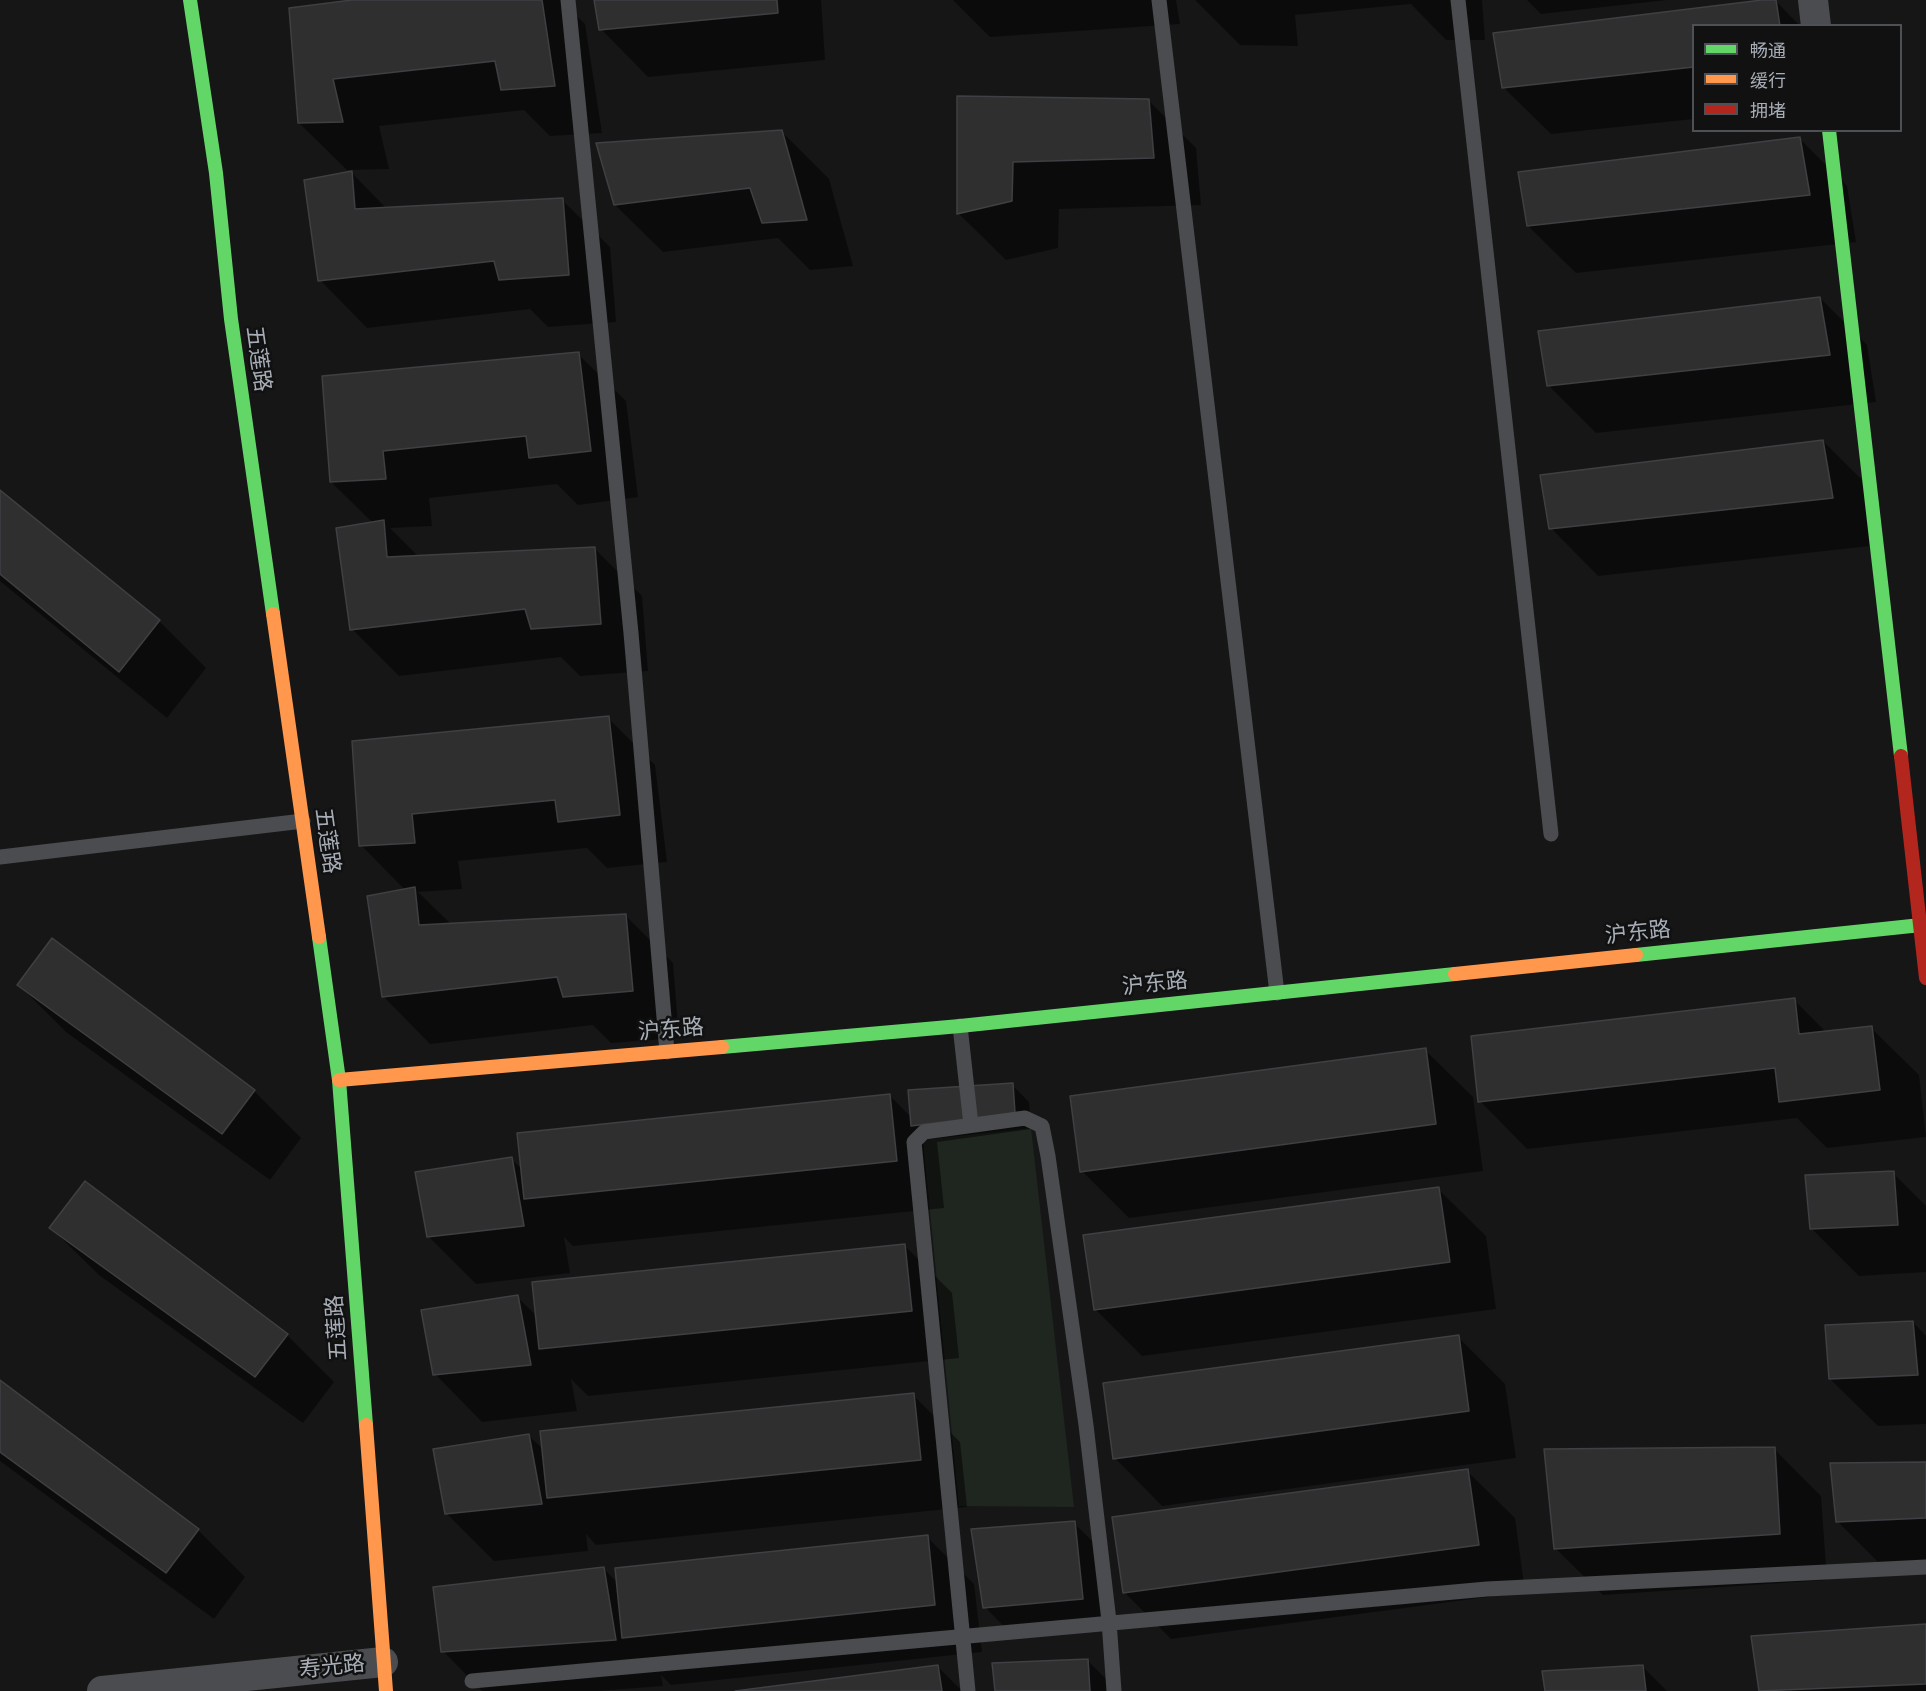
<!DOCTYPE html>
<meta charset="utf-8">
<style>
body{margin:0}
#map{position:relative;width:1926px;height:1691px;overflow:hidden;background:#161617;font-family:Cabin,"Noto Sans SC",sans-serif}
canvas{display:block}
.legend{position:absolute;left:1692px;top:24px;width:210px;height:108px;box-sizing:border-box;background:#111112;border:2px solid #4d5054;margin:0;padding:8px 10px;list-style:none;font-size:18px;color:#a8aeb7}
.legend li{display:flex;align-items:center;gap:12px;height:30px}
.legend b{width:30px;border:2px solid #4d5054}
</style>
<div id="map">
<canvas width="1926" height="1691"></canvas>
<ul class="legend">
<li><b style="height:8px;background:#63d668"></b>畅通</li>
<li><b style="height:8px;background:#ff974d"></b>缓行</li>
<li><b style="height:8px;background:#b3261e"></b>拥堵</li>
</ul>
</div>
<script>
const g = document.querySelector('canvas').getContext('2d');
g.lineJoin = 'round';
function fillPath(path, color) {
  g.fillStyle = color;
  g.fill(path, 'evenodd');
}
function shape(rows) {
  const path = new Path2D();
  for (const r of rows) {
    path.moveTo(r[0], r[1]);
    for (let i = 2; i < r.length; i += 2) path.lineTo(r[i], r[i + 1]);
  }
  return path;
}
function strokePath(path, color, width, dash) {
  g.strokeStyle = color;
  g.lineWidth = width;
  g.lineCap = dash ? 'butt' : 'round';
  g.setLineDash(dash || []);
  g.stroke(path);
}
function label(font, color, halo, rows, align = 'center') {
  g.font = font + ' Cabin,"Noto Sans SC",sans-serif';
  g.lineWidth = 5;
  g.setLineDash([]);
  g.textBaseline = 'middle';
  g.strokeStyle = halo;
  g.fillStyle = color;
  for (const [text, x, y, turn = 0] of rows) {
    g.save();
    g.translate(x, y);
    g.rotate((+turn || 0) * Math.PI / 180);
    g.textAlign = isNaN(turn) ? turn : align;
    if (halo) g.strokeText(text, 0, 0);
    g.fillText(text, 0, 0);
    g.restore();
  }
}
fillPath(shape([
 [1031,1128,1074,1507,959,1506,923,1140]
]), '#1f251f');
fillPath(shape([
 [364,0,561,0,585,24,602,133,550,136,524,110,379,126,389,169,347,170,299,123],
 [596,0,821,0,825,60,648,77,601,29],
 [953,0,1176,0,1180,24,990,37],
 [1195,0,1482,0,1485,40,1446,40,1411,4,1295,15,1298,46,1240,45],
 [1527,0,1667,0,1541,14],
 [1775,0,1800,26,1694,26,1694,119,1551,134,1503,87,1495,35],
 [959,97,1149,101,1196,148,1201,205,1059,209,1058,248,1006,260,958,213],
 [781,131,829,179,853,266,810,270,778,238,663,252,615,205],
 [1800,139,1847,186,1856,242,1576,273,1528,226],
 [352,173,387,209,562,200,610,247,616,322,548,327,530,309,367,328,320,280],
 [1820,298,1867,345,1876,402,1596,433,1548,385],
 [578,354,626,401,638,497,578,505,557,484,429,498,432,526,390,528,419,557,594,548,642,596,648,671,580,676,561,657,399,676,352,629,373,523,331,482,324,378],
 [1823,441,1870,488,1879,545,1598,576,1551,528],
 [0,492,159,621,206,668,167,718,0,581],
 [608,718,655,765,667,862,607,868,587,848,458,861,462,889,418,892,451,924,626,916,673,963,679,1038,611,1043,593,1025,430,1044,383,996,405,890,361,845,353,742],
 [19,985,254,1091,301,1138,270,1180,66,1032],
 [1794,1000,1827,1033,1871,1028,1919,1075,1926,1137,1827,1148,1797,1118,1527,1149,1480,1101],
 [1425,1050,1473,1097,1483,1171,1129,1218,1082,1171],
 [1012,1085,1029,1102,1031,1129,937,1142,944,1208,573,1246,564,1237,570,1273,476,1284,428,1236,511,1159,523,1170,890,1096,912,1118],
 [1893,1173,1926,1206,1926,1272,1859,1276,1811,1228],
 [1438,1189,1486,1236,1496,1309,1142,1356,1095,1309],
 [51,1228,287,1335,334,1382,303,1423,99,1275],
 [905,1246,952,1293,959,1358,588,1396,571,1379,577,1411,482,1422,435,1374,517,1297,537,1316],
 [1913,1322,1926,1336,1926,1424,1878,1426,1830,1379],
 [1458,1337,1505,1384,1516,1458,1162,1506,1115,1458],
 [0,1382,198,1530,245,1577,214,1619,0,1461],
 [913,1395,960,1442,967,1507,596,1545,586,1534,588,1551,494,1561,447,1514,529,1436,544,1450],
 [1774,1449,1821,1496,1827,1580,1603,1595,1555,1548],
 [1926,1463,1926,1567,1885,1569,1838,1522],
 [1467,1471,1515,1518,1525,1592,1171,1639,1124,1592],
 [1074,1523,1099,1548,1108,1624,1010,1633,985,1607],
 [927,1537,974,1584,982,1652,671,1685,661,1675,663,1686,597,1691,482,1691,443,1651,603,1568,618,1583],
 [1926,1625,1926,1691,1761,1691,1753,1637],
 [1087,1660,1118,1691,996,1691],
 [1642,1666,1667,1691,1547,1691],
 [938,1667,962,1691,747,1691]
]), '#0007');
const building = shape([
 [352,0,542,0,555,86,501,90,495,61,333,79,343,122,298,123,289,8,352,0],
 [594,0,777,0,778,13,599,30,594,0],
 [1762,0,1776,0,1780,26,1694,26,1694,67,1502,88,1493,33,1762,0],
 [957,96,1149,99,1154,158,1013,162,1012,201,957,214,957,96],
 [782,130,807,220,762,223,750,188,614,205,596,143,782,130],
 [1800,137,1810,195,1527,226,1518,172,1800,137],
 [352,171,355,209,563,198,569,275,499,280,494,261,318,281,304,180,352,171],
 [1820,297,1830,355,1547,386,1538,331,1820,297],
 [579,352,591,451,529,458,526,436,383,451,386,479,330,482,322,376,579,352],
 [1823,440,1833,498,1549,529,1540,475,1823,440],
 [0,490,160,620,119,672,0,574,0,490],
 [384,520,387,557,595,547,601,624,531,629,525,609,350,630,336,528,384,520],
 [609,716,620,815,558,822,555,800,412,814,415,843,359,846,352,741,609,716],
 [415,887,419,925,626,914,633,991,563,997,557,977,382,997,367,896,415,887],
 [52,938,255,1090,222,1134,17,985,52,938],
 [1795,998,1799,1034,1872,1026,1880,1090,1779,1102,1775,1068,1478,1102,1471,1036,1795,998],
 [1426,1048,1436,1124,1080,1172,1070,1096,1426,1048],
 [1013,1083,1015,1113,911,1126,908,1090,1013,1083],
 [890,1094,897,1161,524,1199,517,1133,890,1094],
 [512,1157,524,1226,427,1237,415,1172,512,1157],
 [1894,1171,1898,1225,1810,1229,1805,1175,1894,1171],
 [85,1181,288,1334,255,1377,49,1228,85,1181],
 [1439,1187,1450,1262,1094,1310,1083,1235,1439,1187],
 [905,1244,912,1311,539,1349,532,1282,905,1244],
 [518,1295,531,1365,433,1375,421,1310,518,1295],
 [1913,1321,1918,1375,1829,1379,1825,1325,1913,1321],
 [1459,1335,1469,1411,1113,1459,1103,1383,1459,1335],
 [0,1380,199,1529,166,1573,0,1452,0,1380],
 [914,1393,921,1460,547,1498,540,1431,914,1393],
 [529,1434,542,1504,445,1514,433,1449,529,1434],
 [1775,1447,1780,1534,1554,1549,1544,1449,1775,1447],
 [1926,1462,1926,1518,1836,1522,1830,1463,1926,1462],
 [1468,1469,1479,1545,1123,1593,1112,1517,1468,1469],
 [1075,1521,1083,1599,983,1608,971,1529,1075,1521],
 [928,1535,935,1605,622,1638,615,1568,928,1535],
 [604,1567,616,1640,441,1652,433,1587,604,1567],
 [1926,1624,1926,1684,1759,1691,1751,1636,1926,1624],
 [1088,1659,1090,1691,995,1691,992,1663,1088,1659],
 [938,1665,942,1691,735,1691,938,1665],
 [1643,1665,1646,1691,1545,1691,1542,1671,1643,1665]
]);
fillPath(building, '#2f2f30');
strokePath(building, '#3f4043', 1.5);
strokePath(shape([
 [568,0,631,633,667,1052],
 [1159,0,1277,993],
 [1458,0,1551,834],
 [0,857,303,821],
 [960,1026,971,1125],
 [472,1681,1487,1589,1926,1567],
 [968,1691,914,1142,924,1132,1025,1118,1042,1126,1048,1156,1086,1425,1109,1621,1114,1691]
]), '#4b4c4f', 15);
strokePath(shape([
 [1813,0,1816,26],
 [102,1691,383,1662]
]), '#4b4c4f', 30);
strokePath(shape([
 [190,0,216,173,231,319,273,614],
 [1829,130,1901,756],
 [319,937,339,1080,366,1425],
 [1636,955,1921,925],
 [722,1047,960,1026,1455,974]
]), '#63d668', 14);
strokePath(shape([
 [273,614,319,937],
 [1455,974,1636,955],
 [339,1080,722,1047],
 [366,1425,386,1691]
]), '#ff974d', 14);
strokePath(shape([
 [1901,756,1926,978]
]), '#b3261e', 14);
label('22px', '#a8aeb7', '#111112', [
 ["五莲路",258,359,82],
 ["五莲路",327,841,82],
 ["沪东路",1638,933,-6],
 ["沪东路",1155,984,-6],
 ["沪东路",671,1030,-5],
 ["五莲路",337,1328,-94],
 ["寿光路",332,1667,-6]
]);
</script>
